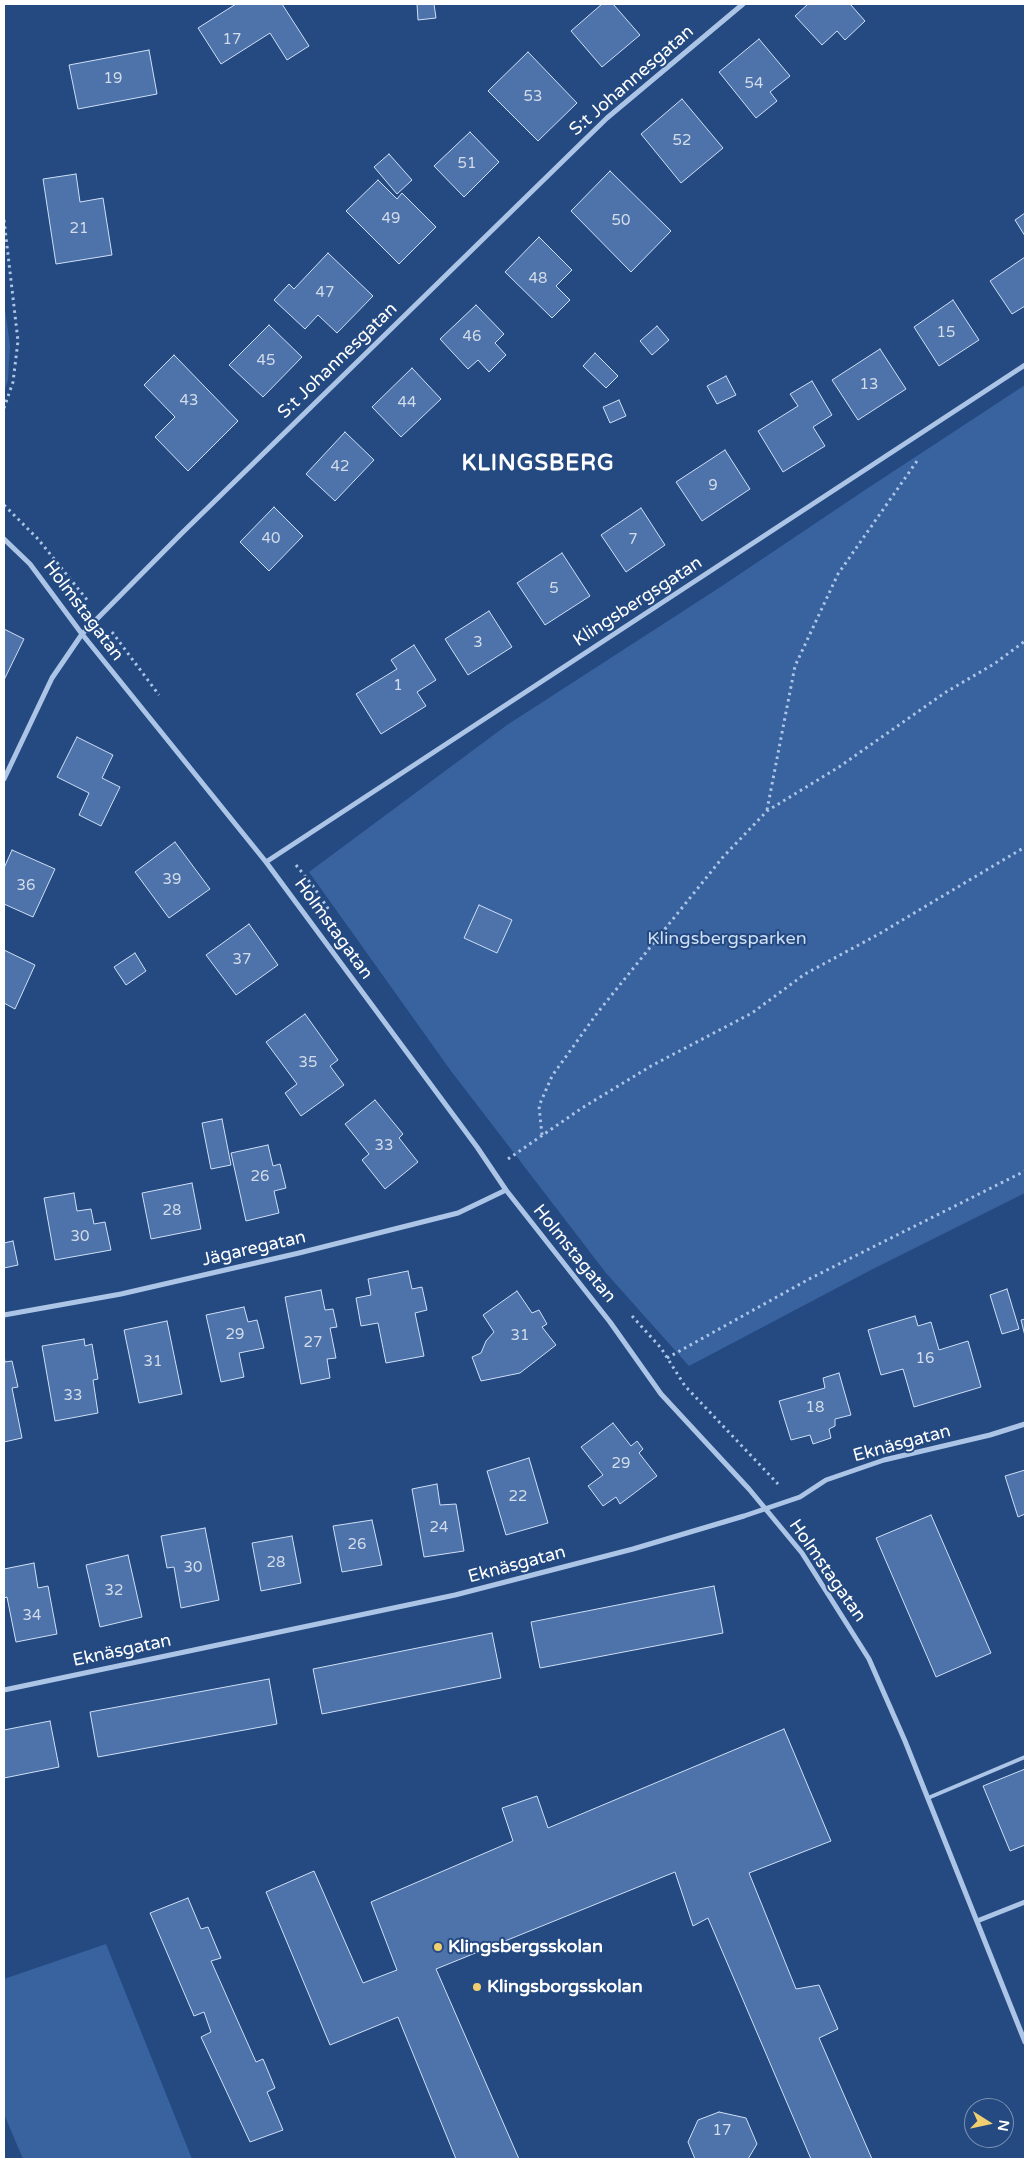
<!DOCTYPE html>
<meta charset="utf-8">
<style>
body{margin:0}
#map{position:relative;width:1029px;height:2163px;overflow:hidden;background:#244a81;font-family:"Varela Round",sans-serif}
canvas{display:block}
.frame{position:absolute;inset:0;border:5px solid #fff;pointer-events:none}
.north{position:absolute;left:964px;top:2098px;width:50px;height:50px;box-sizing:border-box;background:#244a81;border:1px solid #7c92b3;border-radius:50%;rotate:100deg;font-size:14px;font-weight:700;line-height:20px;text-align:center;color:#fff}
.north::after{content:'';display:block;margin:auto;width:18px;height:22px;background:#f1cf70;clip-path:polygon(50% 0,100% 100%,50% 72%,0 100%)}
</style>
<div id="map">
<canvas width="1029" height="2163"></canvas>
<div class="frame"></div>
<div class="north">N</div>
</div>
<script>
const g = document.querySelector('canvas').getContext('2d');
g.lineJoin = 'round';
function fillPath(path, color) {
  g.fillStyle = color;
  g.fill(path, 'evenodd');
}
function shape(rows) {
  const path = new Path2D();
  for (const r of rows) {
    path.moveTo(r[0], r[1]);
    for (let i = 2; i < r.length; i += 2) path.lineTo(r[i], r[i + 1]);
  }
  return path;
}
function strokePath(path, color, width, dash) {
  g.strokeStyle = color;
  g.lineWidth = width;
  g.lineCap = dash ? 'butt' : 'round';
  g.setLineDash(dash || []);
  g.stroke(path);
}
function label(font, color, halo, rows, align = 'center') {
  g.font = font + ' "Varela Round",sans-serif';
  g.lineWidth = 4;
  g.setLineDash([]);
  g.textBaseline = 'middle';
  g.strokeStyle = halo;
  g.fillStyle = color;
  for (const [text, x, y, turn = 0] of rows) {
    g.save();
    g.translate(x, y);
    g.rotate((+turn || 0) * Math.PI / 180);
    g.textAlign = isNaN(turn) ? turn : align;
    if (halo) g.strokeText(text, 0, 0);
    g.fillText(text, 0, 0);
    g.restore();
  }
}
fillPath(shape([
 [4,303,10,345,8,380,4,392],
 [1025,385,1025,1193,871,1270,689,1366,606,1273,451,1071,309,872,507,725,722,586,865,490],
 [106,1944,192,2159,23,2159,4,2114,4,1979]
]), '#39639f');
const building = shape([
 [236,4,282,4,309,46,287,60,270,33,221,64,198,28,236,4],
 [417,4,434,4,436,18,418,20,417,4],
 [602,4,613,4,640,35,602,67,571,31,602,4],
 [808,4,850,4,865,21,845,40,837,31,822,45,795,16,808,4],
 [759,39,790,76,770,92,777,101,756,118,719,72,759,39],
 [149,50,157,94,78,109,69,65,149,50],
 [528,52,577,103,538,141,488,91,528,52],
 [682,99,723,148,681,183,641,134,682,99],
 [470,132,499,162,464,197,434,166,470,132],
 [389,154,412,180,397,194,374,167,389,154],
 [610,171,671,231,631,272,571,211,610,171],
 [76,174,80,202,103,198,112,255,56,264,43,179,76,174],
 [378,180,397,199,402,193,436,227,399,264,346,211,378,180],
 [1025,213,1025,236,1015,220,1025,213],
 [539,237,572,270,556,286,570,300,552,318,505,272,539,237],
 [328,253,373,296,337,333,318,315,305,329,274,300,289,284,294,289,328,253],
 [1025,257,1025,306,1012,314,990,281,1025,257],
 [953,300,979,340,939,366,914,327,953,300],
 [476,305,504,334,495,343,506,355,489,372,478,360,468,369,440,339,476,305],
 [269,325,302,357,263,397,229,365,269,325],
 [657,326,669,340,652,355,640,341,657,326],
 [880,349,906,389,858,420,832,380,880,349],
 [595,353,618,376,606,388,583,366,595,353],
 [174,355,238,421,188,471,155,437,175,417,144,385,174,355],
 [412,368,441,399,401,437,372,407,412,368],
 [726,376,736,395,717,404,707,386,726,376],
 [812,381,832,415,813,427,825,446,783,472,758,431,798,406,790,394,812,381],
 [619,400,626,416,610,423,603,407,619,400],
 [345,432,374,460,335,501,306,474,345,432],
 [725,450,750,489,702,521,676,482,725,450],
 [274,507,303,536,269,571,240,542,274,507],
 [641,508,665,545,626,572,601,535,641,508],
 [562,553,590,596,545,625,517,583,562,553],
 [489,611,512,647,468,675,445,639,489,611],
 [4,629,24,639,4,680,4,629],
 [414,645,436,680,417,692,426,706,381,734,356,694,397,669,391,660,414,645],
 [77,737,113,755,102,778,120,787,101,826,79,815,89,793,57,777,77,737],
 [175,842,210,889,169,918,135,872,175,842],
 [12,850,55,869,33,917,4,904,4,868,12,850],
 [479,905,512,920,497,953,464,938,479,905],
 [249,924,278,965,236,995,206,955,249,924],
 [4,950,35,965,15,1009,4,1003,4,950],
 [135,953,146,971,126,985,114,967,135,953],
 [305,1014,338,1060,330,1066,344,1085,301,1116,285,1093,297,1084,266,1042,305,1014],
 [375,1100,403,1134,399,1138,418,1162,385,1189,362,1160,369,1154,345,1124,375,1100],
 [222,1119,231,1165,211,1169,202,1123,222,1119],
 [268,1145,273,1166,280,1164,286,1188,274,1191,279,1213,246,1221,231,1153,268,1145],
 [192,1183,201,1229,151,1239,142,1193,192,1183],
 [74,1193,77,1211,91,1209,94,1224,105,1222,111,1250,55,1260,44,1198,74,1193],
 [13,1241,18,1265,4,1268,4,1243,13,1241],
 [408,1271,412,1289,422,1287,427,1310,415,1313,424,1356,386,1363,378,1323,361,1326,356,1298,371,1295,368,1279,408,1271],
 [1007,1289,1019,1329,1002,1334,990,1295,1007,1289],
 [321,1290,325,1310,333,1309,337,1327,330,1328,336,1358,327,1359,330,1378,301,1384,285,1297,321,1290],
 [517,1291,532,1313,539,1310,547,1324,542,1327,556,1345,520,1373,481,1381,472,1357,481,1353,486,1341,494,1332,483,1315,517,1291],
 [244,1307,248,1322,257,1320,264,1348,239,1353,244,1377,221,1382,206,1315,244,1307],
 [915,1316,918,1326,931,1322,939,1350,968,1341,981,1387,914,1407,903,1369,881,1375,868,1330,915,1316],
 [1025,1319,1025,1336,1021,1320,1025,1319],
 [167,1321,182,1394,139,1403,124,1330,167,1321],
 [84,1339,85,1346,92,1344,98,1379,93,1380,98,1413,55,1421,42,1346,84,1339],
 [4,1355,5,1362,12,1361,18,1387,12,1388,22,1438,4,1442,4,1355],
 [839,1373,851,1415,835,1419,835,1426,829,1429,831,1438,813,1444,810,1435,791,1440,779,1401,825,1388,823,1378,839,1373],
 [613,1423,631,1446,637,1441,643,1449,639,1453,657,1476,620,1504,616,1497,603,1506,588,1486,603,1475,581,1447,613,1423],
 [529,1458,548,1523,506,1535,487,1471,529,1458],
 [1025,1470,1025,1514,1018,1517,1005,1476,1025,1470],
 [437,1484,440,1505,456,1504,464,1551,424,1557,412,1489,437,1484],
 [931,1515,991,1653,936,1677,876,1538,931,1515],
 [372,1520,382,1565,342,1572,333,1526,372,1520],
 [205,1528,219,1600,181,1608,174,1567,167,1568,161,1536,205,1528],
 [292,1536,301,1583,261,1591,252,1543,292,1536],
 [128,1555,142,1617,100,1627,86,1565,128,1555],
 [34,1563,38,1588,48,1586,57,1634,16,1642,7,1597,4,1598,4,1569,34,1563],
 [714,1586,723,1633,540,1668,531,1622,714,1586],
 [492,1633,501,1678,322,1714,313,1669,492,1633],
 [269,1679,277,1724,98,1757,90,1712,269,1679],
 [50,1721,59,1767,4,1778,4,1730,50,1721],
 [784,1729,831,1841,749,1873,796,1989,819,1985,838,2029,819,2038,872,2159,811,2159,708,1918,693,1926,675,1872,436,1969,519,2159,456,2159,398,2017,330,2045,266,1892,314,1871,363,1983,397,1970,371,1902,513,1841,502,1808,537,1796,548,1828,784,1729],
 [1025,1769,1025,1845,1010,1851,983,1786,1025,1769],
 [188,1898,201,1929,208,1927,221,1958,211,1961,256,2062,263,2059,275,2088,267,2092,283,2130,250,2142,201,2037,211,2032,204,2012,194,2016,150,1913,188,1898],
 [719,2112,746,2118,757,2144,748,2159,695,2159,688,2142,698,2120,719,2112]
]);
fillPath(building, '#4d73aa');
strokePath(building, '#cfdff5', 1);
strokePath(shape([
 [4,220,18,341,13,382,4,408],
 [4,505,38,539,88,601],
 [112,632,159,695],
 [767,810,795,666,838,574,917,461],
 [296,865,313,886,329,910],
 [542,1135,539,1106,552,1076,598,1012,723,857,767,811,839,767,946,692,994,664,1025,641],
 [508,1159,582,1108,651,1066,752,1013,805,974,879,934,1025,847],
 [632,1316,661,1348,685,1386,778,1484],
 [667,1358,811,1278,1025,1171]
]), '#acc5e7', 3, [2.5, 4]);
strokePath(shape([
 [928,1798,1025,1757]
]), '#acc5e7', 4);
strokePath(shape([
 [4,539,30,564,82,634,266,862,477,1147,506,1190,610,1322,661,1394,749,1489,802,1553,869,1659,905,1741,1025,2042],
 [4,779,52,678,82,634,182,533,607,118,743,4],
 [266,862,1025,365],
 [4,1315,121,1294,299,1253,458,1213,506,1190],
 [4,1690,455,1595,633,1549,744,1516,800,1497,826,1480,884,1460,990,1435,1025,1424],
 [977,1921,1025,1902]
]), '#acc5e7', 5);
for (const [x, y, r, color] of [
 [438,1947,5,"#f1cf70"],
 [477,1987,5,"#f1cf70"]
]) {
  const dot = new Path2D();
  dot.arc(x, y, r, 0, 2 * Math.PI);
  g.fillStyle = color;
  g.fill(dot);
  strokePath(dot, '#244a81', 2);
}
label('15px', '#d2dcea', null, [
 ["17",232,40],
 ["19",113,79],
 ["54",754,84],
 ["53",533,97],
 ["52",682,141],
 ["51",467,164],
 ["49",391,219],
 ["50",621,221],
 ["21",79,229],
 ["48",538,279],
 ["47",325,293],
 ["15",946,333],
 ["46",472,337],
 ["45",266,361],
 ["13",869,385],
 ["43",189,401],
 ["44",407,403],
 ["42",340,467],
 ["9",713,486],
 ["40",271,539],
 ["7",633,540],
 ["5",554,589],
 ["3",478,643],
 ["1",398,686],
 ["39",172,880],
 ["36",26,886],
 ["37",242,960],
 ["35",308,1063],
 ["33",384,1146],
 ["26",260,1177],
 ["28",172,1211],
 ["30",80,1237],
 ["29",235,1335],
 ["31",520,1336],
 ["27",313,1343],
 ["16",925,1359],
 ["31",153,1362],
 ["33",73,1396],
 ["18",815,1408],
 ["29",621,1464],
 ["22",518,1497],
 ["24",439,1528],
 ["26",357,1545],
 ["28",276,1563],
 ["30",193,1568],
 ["32",114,1591],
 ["34",32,1616],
 ["17",722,2131]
]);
label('18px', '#fff', '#244a81', [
 ["S:t Johannesgatan",632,81,-41],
 ["S:t Johannesgatan",338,361,-44],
 ["Klingsbergsgatan",638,602,-33],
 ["Holmstagatan",83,611,53],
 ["Holmstagatan",333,929,54],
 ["Jägaregatan",254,1249,-13],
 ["Holmstagatan",574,1254,51],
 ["Eknäsgatan",902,1444,-15],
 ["Eknäsgatan",517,1565,-15],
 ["Holmstagatan",827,1571,55],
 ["Eknäsgatan",122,1651,-12]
]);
label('18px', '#cfdff5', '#244a81', [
 ["Klingsbergsparken",727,939]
]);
label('bold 18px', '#fff', '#244a81', [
 ["Klingsbergsskolan",448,1947],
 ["Klingsborgsskolan",487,1987]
], 'left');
g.letterSpacing = '1px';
label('bold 22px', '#fff', '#244a81', [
 ["KLINGSBERG",538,464]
]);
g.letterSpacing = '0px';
</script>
